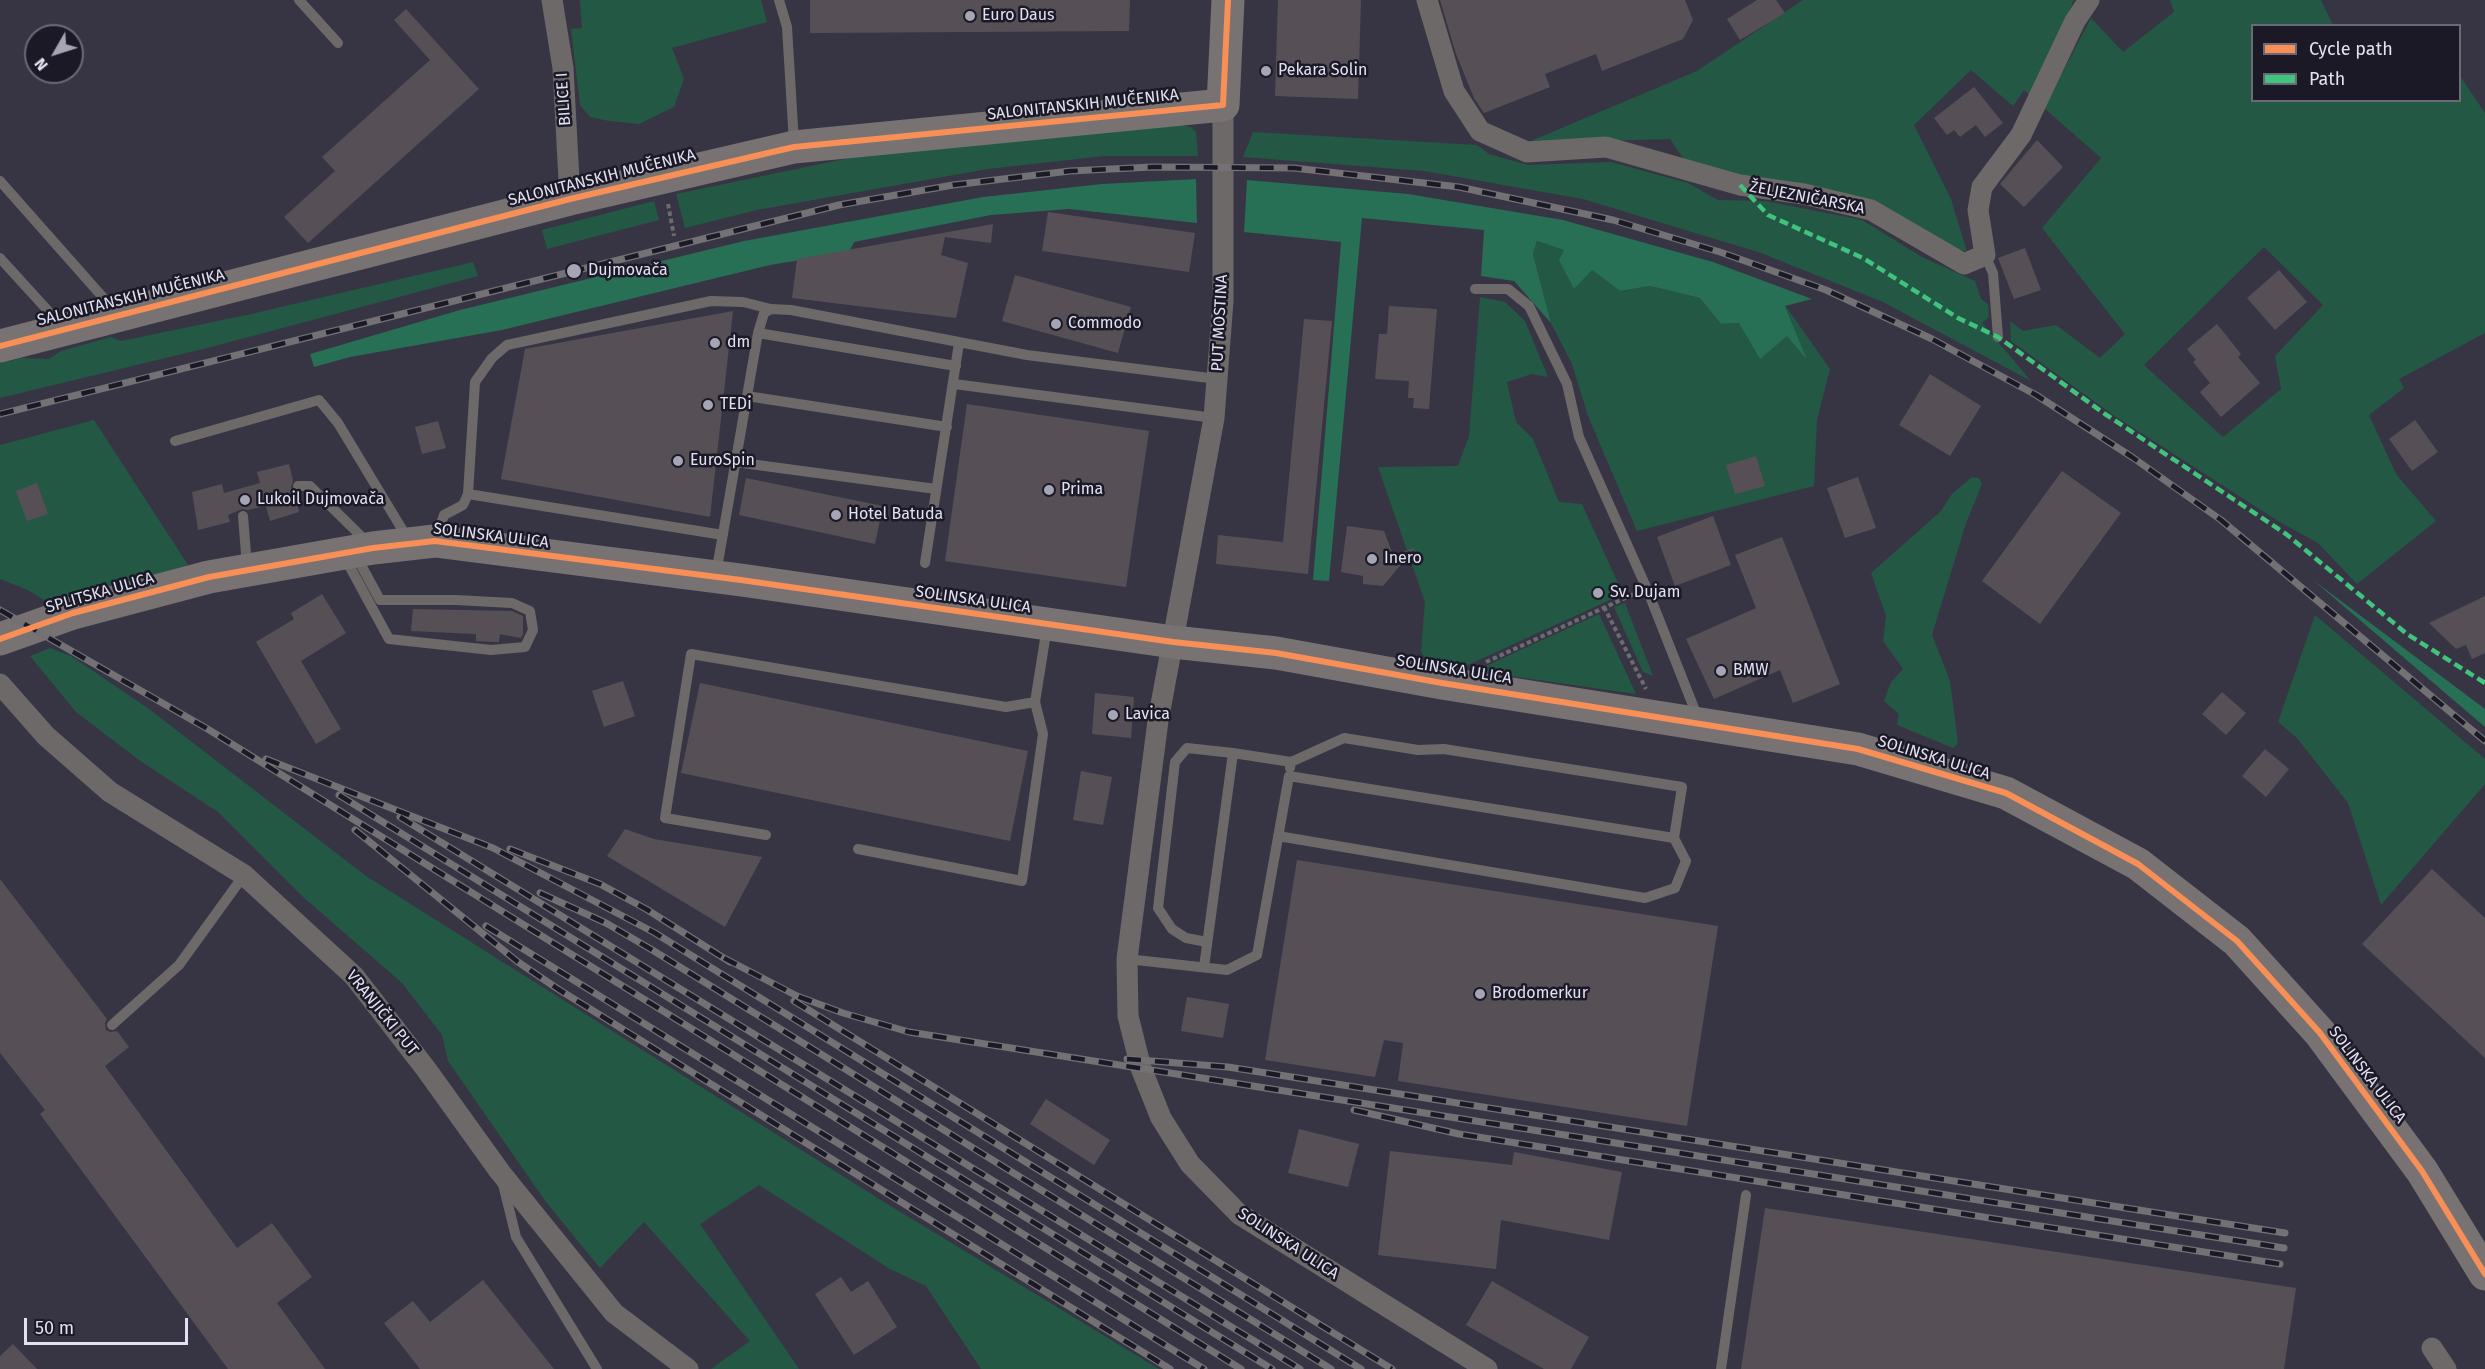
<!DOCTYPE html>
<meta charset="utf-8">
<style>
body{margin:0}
#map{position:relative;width:2485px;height:1369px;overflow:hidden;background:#373544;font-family:"Fira Sans",sans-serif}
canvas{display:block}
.legend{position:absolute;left:2251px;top:24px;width:210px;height:78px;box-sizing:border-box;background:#1b1926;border:2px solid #6b6978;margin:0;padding:8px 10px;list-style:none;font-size:18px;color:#e2e1f3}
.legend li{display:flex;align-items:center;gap:12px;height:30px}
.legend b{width:30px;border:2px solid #6b6978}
.north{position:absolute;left:24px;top:24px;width:60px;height:60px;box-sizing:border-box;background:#1b1926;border:2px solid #6b6978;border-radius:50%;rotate:231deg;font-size:16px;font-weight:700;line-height:24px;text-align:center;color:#e2e1f3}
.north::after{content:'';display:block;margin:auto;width:21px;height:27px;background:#a6a5b6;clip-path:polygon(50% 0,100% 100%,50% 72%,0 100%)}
.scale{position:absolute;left:24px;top:1318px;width:164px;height:27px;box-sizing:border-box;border:3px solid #e2e1f3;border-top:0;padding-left:8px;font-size:18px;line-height:21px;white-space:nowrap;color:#e2e1f3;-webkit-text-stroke:4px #1b1926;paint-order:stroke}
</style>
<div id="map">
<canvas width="2485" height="1369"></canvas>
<ul class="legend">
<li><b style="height:8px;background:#f78f57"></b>Cycle path</li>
<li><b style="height:8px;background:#40c37c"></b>Path</li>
</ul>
<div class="north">N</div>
<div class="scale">50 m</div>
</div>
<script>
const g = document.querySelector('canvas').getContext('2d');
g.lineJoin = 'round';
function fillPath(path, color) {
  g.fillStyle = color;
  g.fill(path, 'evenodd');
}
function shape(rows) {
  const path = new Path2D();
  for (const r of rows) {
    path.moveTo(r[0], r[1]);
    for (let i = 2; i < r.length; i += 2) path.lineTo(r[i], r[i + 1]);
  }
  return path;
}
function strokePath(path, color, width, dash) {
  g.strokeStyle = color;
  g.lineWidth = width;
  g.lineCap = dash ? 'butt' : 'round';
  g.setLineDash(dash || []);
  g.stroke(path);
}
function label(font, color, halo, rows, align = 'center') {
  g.font = font + ' "Fira Sans",sans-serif';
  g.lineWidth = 5;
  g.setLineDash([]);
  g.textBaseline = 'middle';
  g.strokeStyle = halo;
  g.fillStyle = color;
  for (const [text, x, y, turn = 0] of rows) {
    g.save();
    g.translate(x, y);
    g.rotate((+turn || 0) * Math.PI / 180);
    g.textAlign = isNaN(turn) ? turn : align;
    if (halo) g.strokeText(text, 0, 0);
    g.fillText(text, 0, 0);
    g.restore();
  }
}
fillPath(shape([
 [580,0,761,0,767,22,672,48,684,79,674,107,639,124,609,121,590,117,580,105,571,29,582,28],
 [1803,0,2074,0,2031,96,2024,90,2013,106,1971,70,1914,125,1951,199,1967,252,1742,176,1685,161,1670,139,1526,143,1697,71],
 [2170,0,2321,0,2333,25,2252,26,2252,100,2460,100,2460,76,2485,113,2485,333,2399,379,2404,388,2369,415,2396,474,2436,521,2357,584,2318,543,2278,521,2113,415,2011,341,2010,321,2023,331,2056,325,2100,358,2125,334,2042,228,2101,158,2044,108,2091,18,2123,52,2174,12],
 [2264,247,2323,305,2275,356,2281,389,2223,437,2144,365],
 [1181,125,1191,127,1196,132,1198,156,1104,156,988,169,757,210,685,228,676,194,878,152],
 [1253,132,1477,145,1489,154,1528,165,1611,162,1688,183,1718,200,1765,201,1862,220,1922,257,1975,281,1981,299,1988,304,1989,317,1982,323,2031,381,1883,302,1761,253,1583,199,1424,171,1243,157],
 [654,201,659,220,547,249,542,230],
 [1537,241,1565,250,1620,291,1650,286,1700,298,1721,324,1739,323,1787,335,1805,357,1785,305,1830,369,1817,420,1814,486,1637,531,1588,416,1572,364,1551,323,1533,254],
 [473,262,478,276,211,347,0,398,0,363,22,358,49,359,61,351,111,337,121,341,247,315],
 [1480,297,1505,302,1525,321,1548,377,1532,374,1507,382,1516,422,1533,439,1559,502,1582,504,1623,594,1457,670,1430,665,1421,652,1425,602,1378,467,1458,466,1469,436],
 [94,420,188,565,55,607,28,590,0,579,0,445],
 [1972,477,1979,478,1982,484,1966,523,1932,635,1950,681,1958,743,1953,748,1897,725,1899,714,1884,701,1891,682,1903,669,1883,641,1886,616,1871,573,1941,511,1952,494],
 [1625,603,1653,676,1643,672,1614,607],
 [1599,614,1636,694,1475,671],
 [2315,615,2485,759,2485,784,2381,905,2348,803,2297,738,2278,722],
 [50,648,71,656,149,709,366,876,884,1202,1159,1369,981,1369,926,1286,890,1269,759,1185,700,1224,799,1369,711,1369,750,1341,644,1222,600,1268,546,1202,448,1061,442,1035,402,983,302,896,218,812,139,760,76,712,30,656]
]), '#235845');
fillPath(shape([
 [1196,179,1197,223,1069,209,991,215,854,242,849,252,770,265,502,330,350,357,314,367,310,354,460,310,744,241,983,197,1102,184],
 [1247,180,1408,194,1563,220,1713,262,1812,299,1785,306,1807,360,1787,336,1760,359,1739,323,1721,324,1700,298,1650,286,1620,291,1592,270,1574,289,1559,260,1564,250,1537,241,1533,254,1551,323,1514,281,1481,276,1484,230,1362,218,1329,581,1313,580,1341,242,1244,232],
 [2313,580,2485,709,2485,727]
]), '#276f55');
fillPath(shape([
 [810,0,1130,0,1129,31,810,33],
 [1278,0,1361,0,1358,99,1275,96],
 [1440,0,1685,0,1693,20,1683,39,1602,71,1596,54,1545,74,1550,87,1484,113,1474,98,1456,54],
 [1757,0,1776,0,1785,13,1740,40,1727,19],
 [406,9,479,89,308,243,284,217,335,171,322,157,430,60,394,20],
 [1974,87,2003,123,1985,137,1976,125,1960,137,1954,130,1947,135,1934,118],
 [2037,140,2063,167,2024,207,2000,184],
 [1048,212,1195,233,1189,272,1042,251],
 [993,224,991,243,945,237,941,255,968,263,956,318,792,298,797,259],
 [2025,248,2041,290,2014,299,1998,258],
 [2279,270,2307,302,2275,330,2247,298],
 [1015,275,1131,307,1118,353,1002,321],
 [1389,306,1437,309,1429,409,1413,408,1414,398,1408,398,1409,381,1375,379,1379,334,1387,334],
 [733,311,710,517,501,479,525,349],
 [1304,319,1332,321,1308,574,1216,564,1218,535,1283,542],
 [2217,324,2241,354,2238,357,2260,383,2221,417,2200,392,2210,383,2193,362,2196,360,2187,349],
 [1930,374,1981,406,1950,456,1899,425],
 [967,404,1149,431,1126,587,945,561],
 [2415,420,2438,452,2412,471,2389,439],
 [438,421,446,448,422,454,415,427],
 [1756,456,1765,486,1735,494,1726,465],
 [289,464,293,481,291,487,295,493,299,512,270,521,266,506,248,510,242,509,228,515,230,522,198,530,192,492,222,484,224,493,260,483,257,472],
 [2062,471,2121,513,2040,624,1982,581],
 [1858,477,1876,528,1845,538,1827,488],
 [746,478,883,506,875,544,739,515],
 [37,483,48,514,27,521,16,491],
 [1713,516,1731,565,1675,586,1657,537],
 [1347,526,1384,531,1393,555,1415,548,1383,586,1363,584,1363,576,1341,572],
 [1782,537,1840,684,1793,703,1780,670,1714,699,1686,639,1756,608,1735,555],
 [322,594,346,633,301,661,341,729,316,744,256,642,294,619,291,613],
 [2485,596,2485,653,2472,659,2466,645,2456,649,2429,623],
 [413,609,512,611,523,616,523,634,521,638,500,634,499,642,494,642,476,641,476,634,411,631],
 [623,681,635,716,604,727,592,691],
 [700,683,1028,751,1010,841,681,773],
 [2222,692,2246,713,2226,735,2202,714],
 [1095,693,1134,697,1131,738,1092,734],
 [2265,749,2289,769,2266,797,2242,776],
 [1081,771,1112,777,1103,825,1073,820],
 [625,829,654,839,762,857,725,927,607,856],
 [1297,860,1718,926,1687,1126,1398,1081,1403,1043,1384,1040,1375,1077,1265,1060],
 [2432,869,2485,918,2485,1058,2362,944],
 [0,879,107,1019,105,1023,106,1030,110,1032,117,1031,129,1047,105,1066,237,1248,272,1223,312,1277,277,1303,325,1369,228,1369,40,1114,45,1110,0,1053],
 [1187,997,1229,1004,1223,1038,1181,1031],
 [1046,1099,1110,1140,1094,1165,1030,1124],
 [1299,1129,1359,1144,1348,1187,1288,1173],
 [1390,1151,1512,1165,1514,1152,1622,1172,1609,1240,1501,1220,1496,1269,1378,1255],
 [1765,1208,2296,1288,2284,1369,1741,1369],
 [841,1277,851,1292,868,1281,897,1327,854,1355,815,1294],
 [483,1280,554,1369,420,1369,384,1323,413,1301,430,1322],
 [1492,1281,1589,1337,1571,1369,1544,1369,1466,1325],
 [13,1344,37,1369,0,1369,0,1356]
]), '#565056');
strokePath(shape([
 [668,204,674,236],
 [1604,607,1646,689],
 [1486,662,1634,594]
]), '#6d6b6f', 4, [4.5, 3]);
strokePath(shape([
 [299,0,338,43],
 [779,0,787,27,794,143],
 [0,181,115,311],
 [1985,255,1993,273,1998,337],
 [0,258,61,325],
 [1475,289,1508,289,1529,306,1567,384,1579,437,1647,589,1698,718],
 [758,333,956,366],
 [954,384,1214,418],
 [747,396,947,427],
 [175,441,319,400,338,423,408,539],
 [735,462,936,489],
 [298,486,310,486,368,543],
 [468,494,723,535],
 [243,516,247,566],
 [436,538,444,515,463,505,468,494,475,382,492,358,507,345,711,301,743,302,771,309],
 [345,558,389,639,491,650,525,647,533,630,530,611,512,603,456,600,380,600,355,554],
 [925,563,959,343],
 [716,574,758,333,764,313,771,309,791,310,1027,355,1217,379],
 [1291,762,1344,738,1418,750,1444,749,1682,787,1674,838],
 [766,835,665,818,691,654,1006,707,1035,702,1047,627],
 [858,849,1022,881,1043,734,1035,702],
 [1207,942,1186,938,1172,929,1158,908,1175,762,1187,748,1233,753],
 [1127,959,1227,970,1257,955,1289,776,1674,838,1686,861,1675,888,1645,898,1278,836],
 [1204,967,1233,753,1291,762,1290,768],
 [112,1025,179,965,244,875],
 [503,1184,516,1237,597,1369],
 [1721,1369,1746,1195]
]), '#6d6968', 10);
strokePath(shape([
 [552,0,563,68,570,199],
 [1427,0,1454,91,1480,131,1527,152,1606,147,1740,185,1804,194,1871,210,1964,264,1985,255,1978,210,1982,187,2021,135,2075,21,2089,0],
 [1223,105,1223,301,1214,418,1158,721,1127,959,1128,1016,1141,1068,1161,1118,1190,1164,1239,1214,1487,1369],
 [0,684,46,736,110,792,244,875,354,976,426,1069,500,1172,614,1313,688,1369],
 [2432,1348,2446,1369]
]), '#6d6968', 21);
strokePath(shape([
 [0,346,570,199,794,147,1223,105,1228,0],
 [0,639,73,613,209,577,373,548,435,541,741,580,1173,642,1276,653,1442,683,1858,749,2006,793,2138,864,2237,941,2320,1033,2422,1171,2485,1274]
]), '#787273', 33);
const rail = shape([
 [0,414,839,205,953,185,1070,171,1153,167,1294,168,1459,187,1613,220,1720,252,1826,290,1932,339,2036,395,2132,457,2221,520,2485,741],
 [0,610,206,728,1241,1369],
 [266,759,493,848,655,933,1361,1369],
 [339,795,1272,1369],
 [400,817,1300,1369],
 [355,830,518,962,558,989,1170,1369],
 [510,849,600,884,646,909,730,962],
 [540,893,606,923,654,951,1331,1369],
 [486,926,1204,1369],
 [724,958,797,996,843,1013,909,1032,2284,1248],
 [794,1001,1392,1369],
 [1127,1059,1228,1067,2285,1233],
 [1354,1110,1459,1134,2280,1264]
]);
strokePath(rail, '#737174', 7);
strokePath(rail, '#1b1926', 4.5, [14]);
strokePath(shape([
 [1740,185,1768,215,1863,258,1958,318,1998,337,2105,414,2286,534,2407,634,2485,683]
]), '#40c37c', 4.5, [9, 4.5]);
strokePath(shape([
 [0,346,570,199,794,147,1223,105,1228,0],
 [0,639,73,613,209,577,373,548,435,541,741,580,1173,642,1276,653,1442,683,1858,749,2006,793,2138,864,2237,941,2320,1033,2422,1171,2485,1274]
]), '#f78f57', 6);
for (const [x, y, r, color] of [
 [970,16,6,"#a6a5b6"],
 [1266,71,6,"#a6a5b6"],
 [574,271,8,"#a6a5b6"],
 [1056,324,6,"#a6a5b6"],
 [715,343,6,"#a6a5b6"],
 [708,405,6,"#a6a5b6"],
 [678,461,6,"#a6a5b6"],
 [1049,490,6,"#a6a5b6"],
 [245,500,6,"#a6a5b6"],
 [836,515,6,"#a6a5b6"],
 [1372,559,6,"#a6a5b6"],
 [1598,593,6,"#a6a5b6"],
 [1721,671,6,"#a6a5b6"],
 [1113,715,6,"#a6a5b6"],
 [1480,994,6,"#a6a5b6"]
]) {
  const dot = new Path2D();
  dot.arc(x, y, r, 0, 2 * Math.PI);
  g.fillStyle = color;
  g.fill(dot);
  strokePath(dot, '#1b1926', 2);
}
label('16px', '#e2e1f3', '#1b1926', [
 ["Euro Daus",982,16],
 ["Pekara Solin",1278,71],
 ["Dujmovača",588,271],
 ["Commodo",1068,324],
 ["dm",727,343],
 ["TEDi",720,405],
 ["EuroSpin",690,461],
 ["Prima",1061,490],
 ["Lukoil Dujmovača",257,500],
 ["Hotel Batuda",848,515],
 ["Inero",1384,559],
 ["Sv. Dujam",1610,593],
 ["BMW",1733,671],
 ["Lavica",1125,715],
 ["Brodomerkur",1492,994]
], 'left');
label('16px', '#e2e1f3', '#1b1926', [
 ["BILICE I",564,99,-94],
 ["SALONITANSKIH MUČENIKA",1083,105,-6],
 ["SALONITANSKIH MUČENIKA",602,178,-14],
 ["ŽELJEZNIČARSKA",1807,198,11],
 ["SALONITANSKIH MUČENIKA",131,298,-14],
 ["PUT MOSTINA",1220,323,-87],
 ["SOLINSKA ULICA",491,536,7],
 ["SPLITSKA ULICA",100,593,-16],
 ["SOLINSKA ULICA",973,600,8],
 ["SOLINSKA ULICA",1454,670,9],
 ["SOLINSKA ULICA",1934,758,17],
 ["VRANJIČKI PUT",382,1013,51],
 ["SOLINSKA ULICA",2367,1075,53],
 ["SOLINSKA ULICA",1288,1244,33]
]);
</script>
